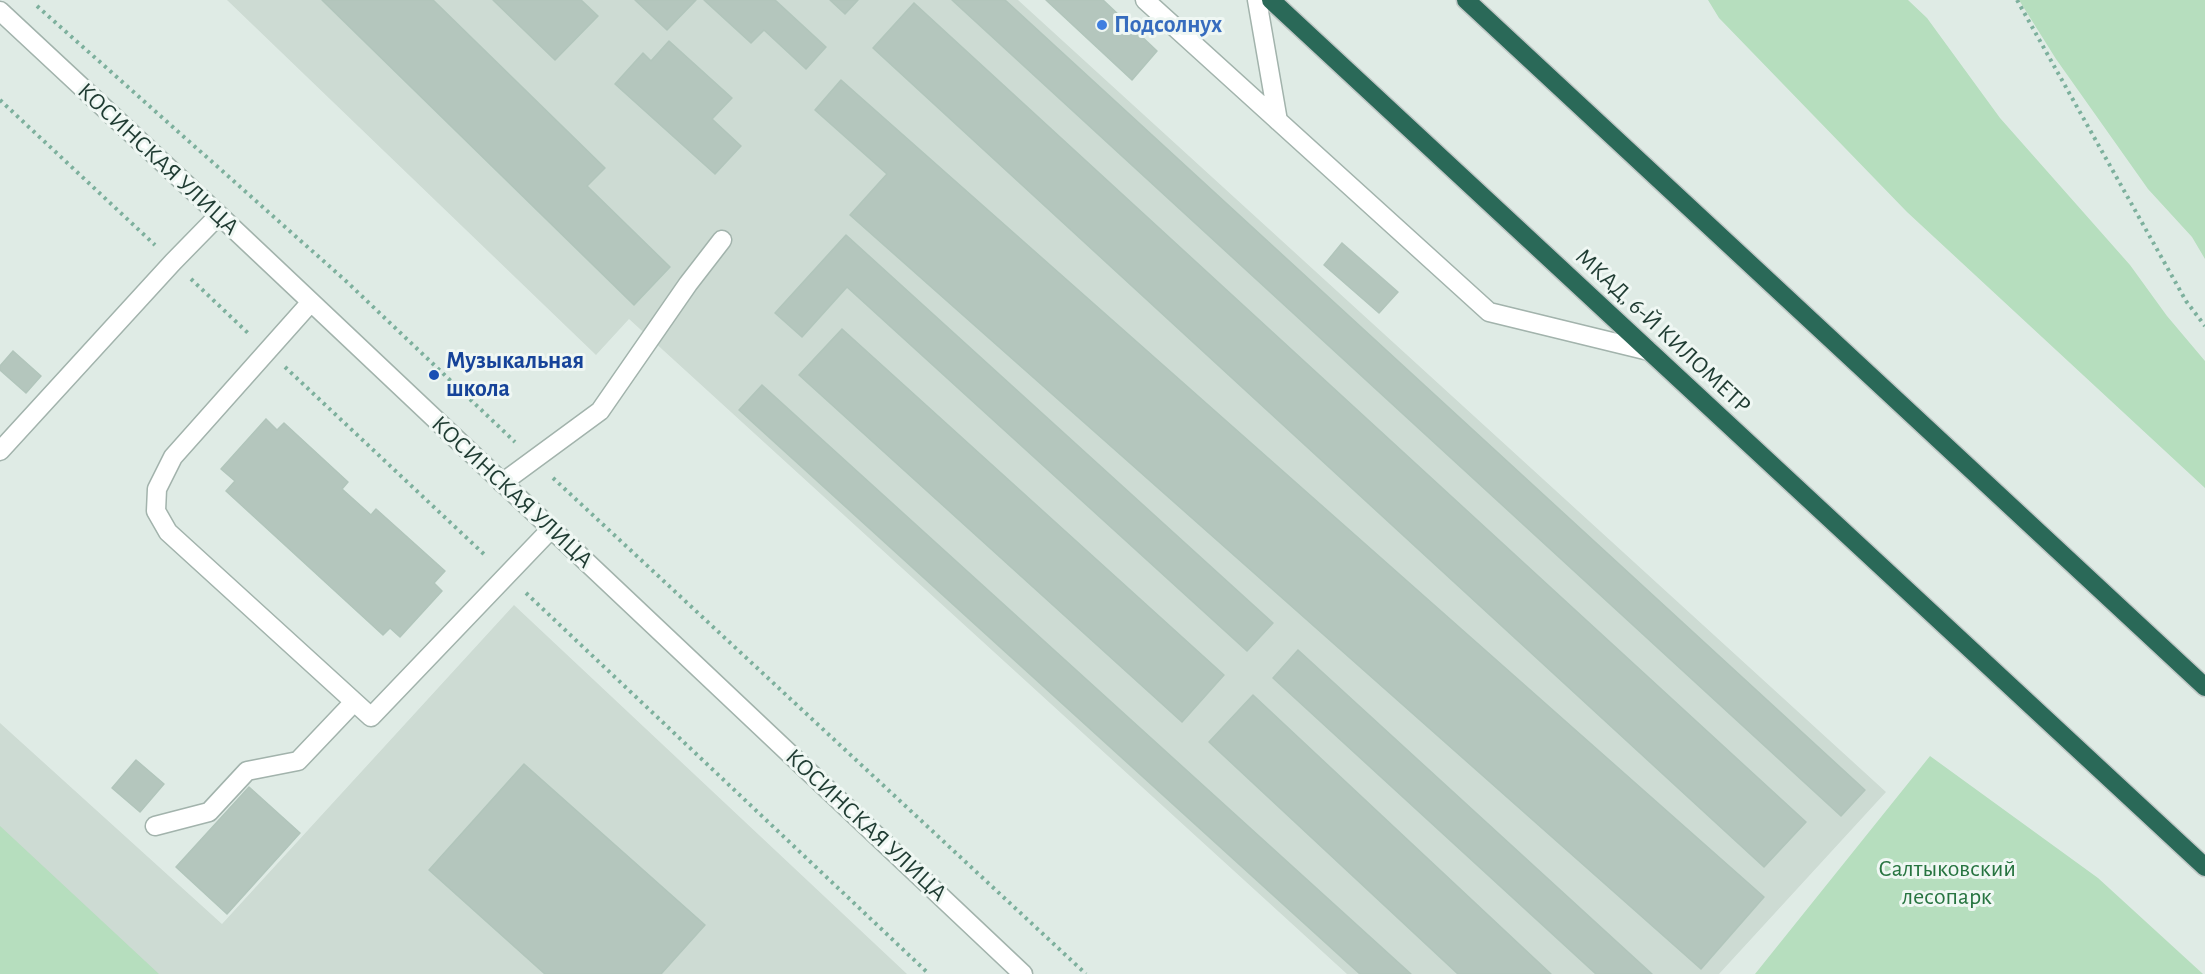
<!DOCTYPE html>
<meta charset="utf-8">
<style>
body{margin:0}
canvas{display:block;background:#dfebe5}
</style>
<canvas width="2205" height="974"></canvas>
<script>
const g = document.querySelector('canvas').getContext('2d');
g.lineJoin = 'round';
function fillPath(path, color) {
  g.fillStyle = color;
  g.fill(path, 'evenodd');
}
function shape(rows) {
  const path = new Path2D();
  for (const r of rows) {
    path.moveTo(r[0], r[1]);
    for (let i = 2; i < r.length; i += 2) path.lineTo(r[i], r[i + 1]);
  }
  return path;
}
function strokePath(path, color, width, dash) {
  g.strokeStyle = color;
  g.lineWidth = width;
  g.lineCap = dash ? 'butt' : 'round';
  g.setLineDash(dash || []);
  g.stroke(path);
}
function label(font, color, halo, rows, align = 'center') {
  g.font = font + ' "Alegreya Sans",sans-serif';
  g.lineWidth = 6;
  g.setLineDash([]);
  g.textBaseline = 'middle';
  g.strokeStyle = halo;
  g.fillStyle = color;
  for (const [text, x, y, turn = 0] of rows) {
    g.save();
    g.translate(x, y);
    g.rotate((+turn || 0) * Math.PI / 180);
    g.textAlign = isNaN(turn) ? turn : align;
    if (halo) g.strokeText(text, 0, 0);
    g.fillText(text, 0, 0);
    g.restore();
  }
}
fillPath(shape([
 [227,0,1018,0,1886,792,1719,974,1347,974,629,319,596,355],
 [514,605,907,974,0,974,0,723,222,924]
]), '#cddbd3');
fillPath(shape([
 [1708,0,1908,0,1927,18,2000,118,2130,265,2167,316,2205,361,2205,488,1907,212,1719,18],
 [2019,0,2205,0,2205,259,2192,237,2148,189,2056,59],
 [1930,756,2098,878,2203,974,1755,974],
 [0,826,159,974,0,974]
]), '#b6debe');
const building = shape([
 [322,0,433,0,605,168,587,186,670,267,634,305,322,0],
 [493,0,581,0,598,16,555,60,493,0],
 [635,0,696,0,667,30,635,0],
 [704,0,775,0,826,47,806,69,764,30,751,43,704,0],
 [830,0,858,0,845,14,830,0],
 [952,0,1005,0,1865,790,1841,816,952,0],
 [1046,0,1103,0,1157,51,1132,80,1046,0],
 [914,3,1806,822,1764,867,873,48,914,3],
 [669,41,732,98,712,119,741,146,715,174,615,84,643,53,651,61,669,41],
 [841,80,1764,897,1701,969,850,215,887,174,815,110,841,80],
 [846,235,1273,623,1247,651,847,287,802,337,775,313,846,235],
 [1342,243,1398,292,1379,313,1324,265,1342,243],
 [842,329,1224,675,1182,722,799,375,842,329],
 [13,351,41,376,26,393,0,370,0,366,13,351],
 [762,385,1411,974,1360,974,739,410,762,385],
 [266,419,277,430,284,423,348,482,342,489,371,515,376,509,445,571,434,583,442,591,400,637,390,628,383,635,226,491,235,481,221,469,266,419],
 [1298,650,1652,974,1596,974,1273,678,1298,650],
 [1253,695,1551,974,1458,974,1209,742,1253,695],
 [136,760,164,784,140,812,112,788,136,760],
 [524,764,705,925,661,974,545,974,429,870,524,764],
 [249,787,300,833,227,914,176,867,249,787]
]);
fillPath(building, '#b4c6bd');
strokePath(building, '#b1c5bb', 1.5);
const minor = shape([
 [1145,0,1489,312,1649,351],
 [1257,0,1278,121],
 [0,11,219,215,1023,974],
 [311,302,173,457,157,489,156,511,168,532,371,717,551,529],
 [0,451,173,262,219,215],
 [502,483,600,411,688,284,722,240],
 [155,826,209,812,247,771,298,761,354,702]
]);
const highway = shape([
 [1271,0,2205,867],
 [1466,0,2205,687]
]);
strokePath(minor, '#a2b3ac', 21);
strokePath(highway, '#c0c8c6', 21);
strokePath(shape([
 [2017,0,2186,301,2205,326],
 [37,6,347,282,515,442],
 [0,100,155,245],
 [191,279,249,334],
 [285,367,487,557],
 [553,478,1086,974],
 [526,593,929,974]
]), '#7db09d', 4, [3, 4.5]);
strokePath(minor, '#fff', 18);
strokePath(highway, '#2a6958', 18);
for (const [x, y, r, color] of [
 [1102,25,6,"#3f7fe0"],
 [434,375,6,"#1a4fb4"]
]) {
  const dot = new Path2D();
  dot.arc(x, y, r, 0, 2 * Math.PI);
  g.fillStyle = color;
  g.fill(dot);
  strokePath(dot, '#eff7f3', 2);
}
label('bold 24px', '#366cbe', '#eff7f3', [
 ["Подсолнух",1114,25]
], 'left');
label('24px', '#1f3b32', '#eff7f3', [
 ["КОСИНСКАЯ УЛИЦА",158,159,43],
 ["МКАД, 6-Й КИЛОМЕТР",1663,331,43],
 ["КОСИНСКАЯ УЛИЦА",512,492,43],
 ["КОСИНСКАЯ УЛИЦА",866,825,43]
]);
label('bold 24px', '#164399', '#eff7f3', [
 ["Музыкальная",446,361],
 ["школа",446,389]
], 'left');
label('24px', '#277440', '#eff7f3', [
 ["Салтыковский",1947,869],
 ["лесопарк",1947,897]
]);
</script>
